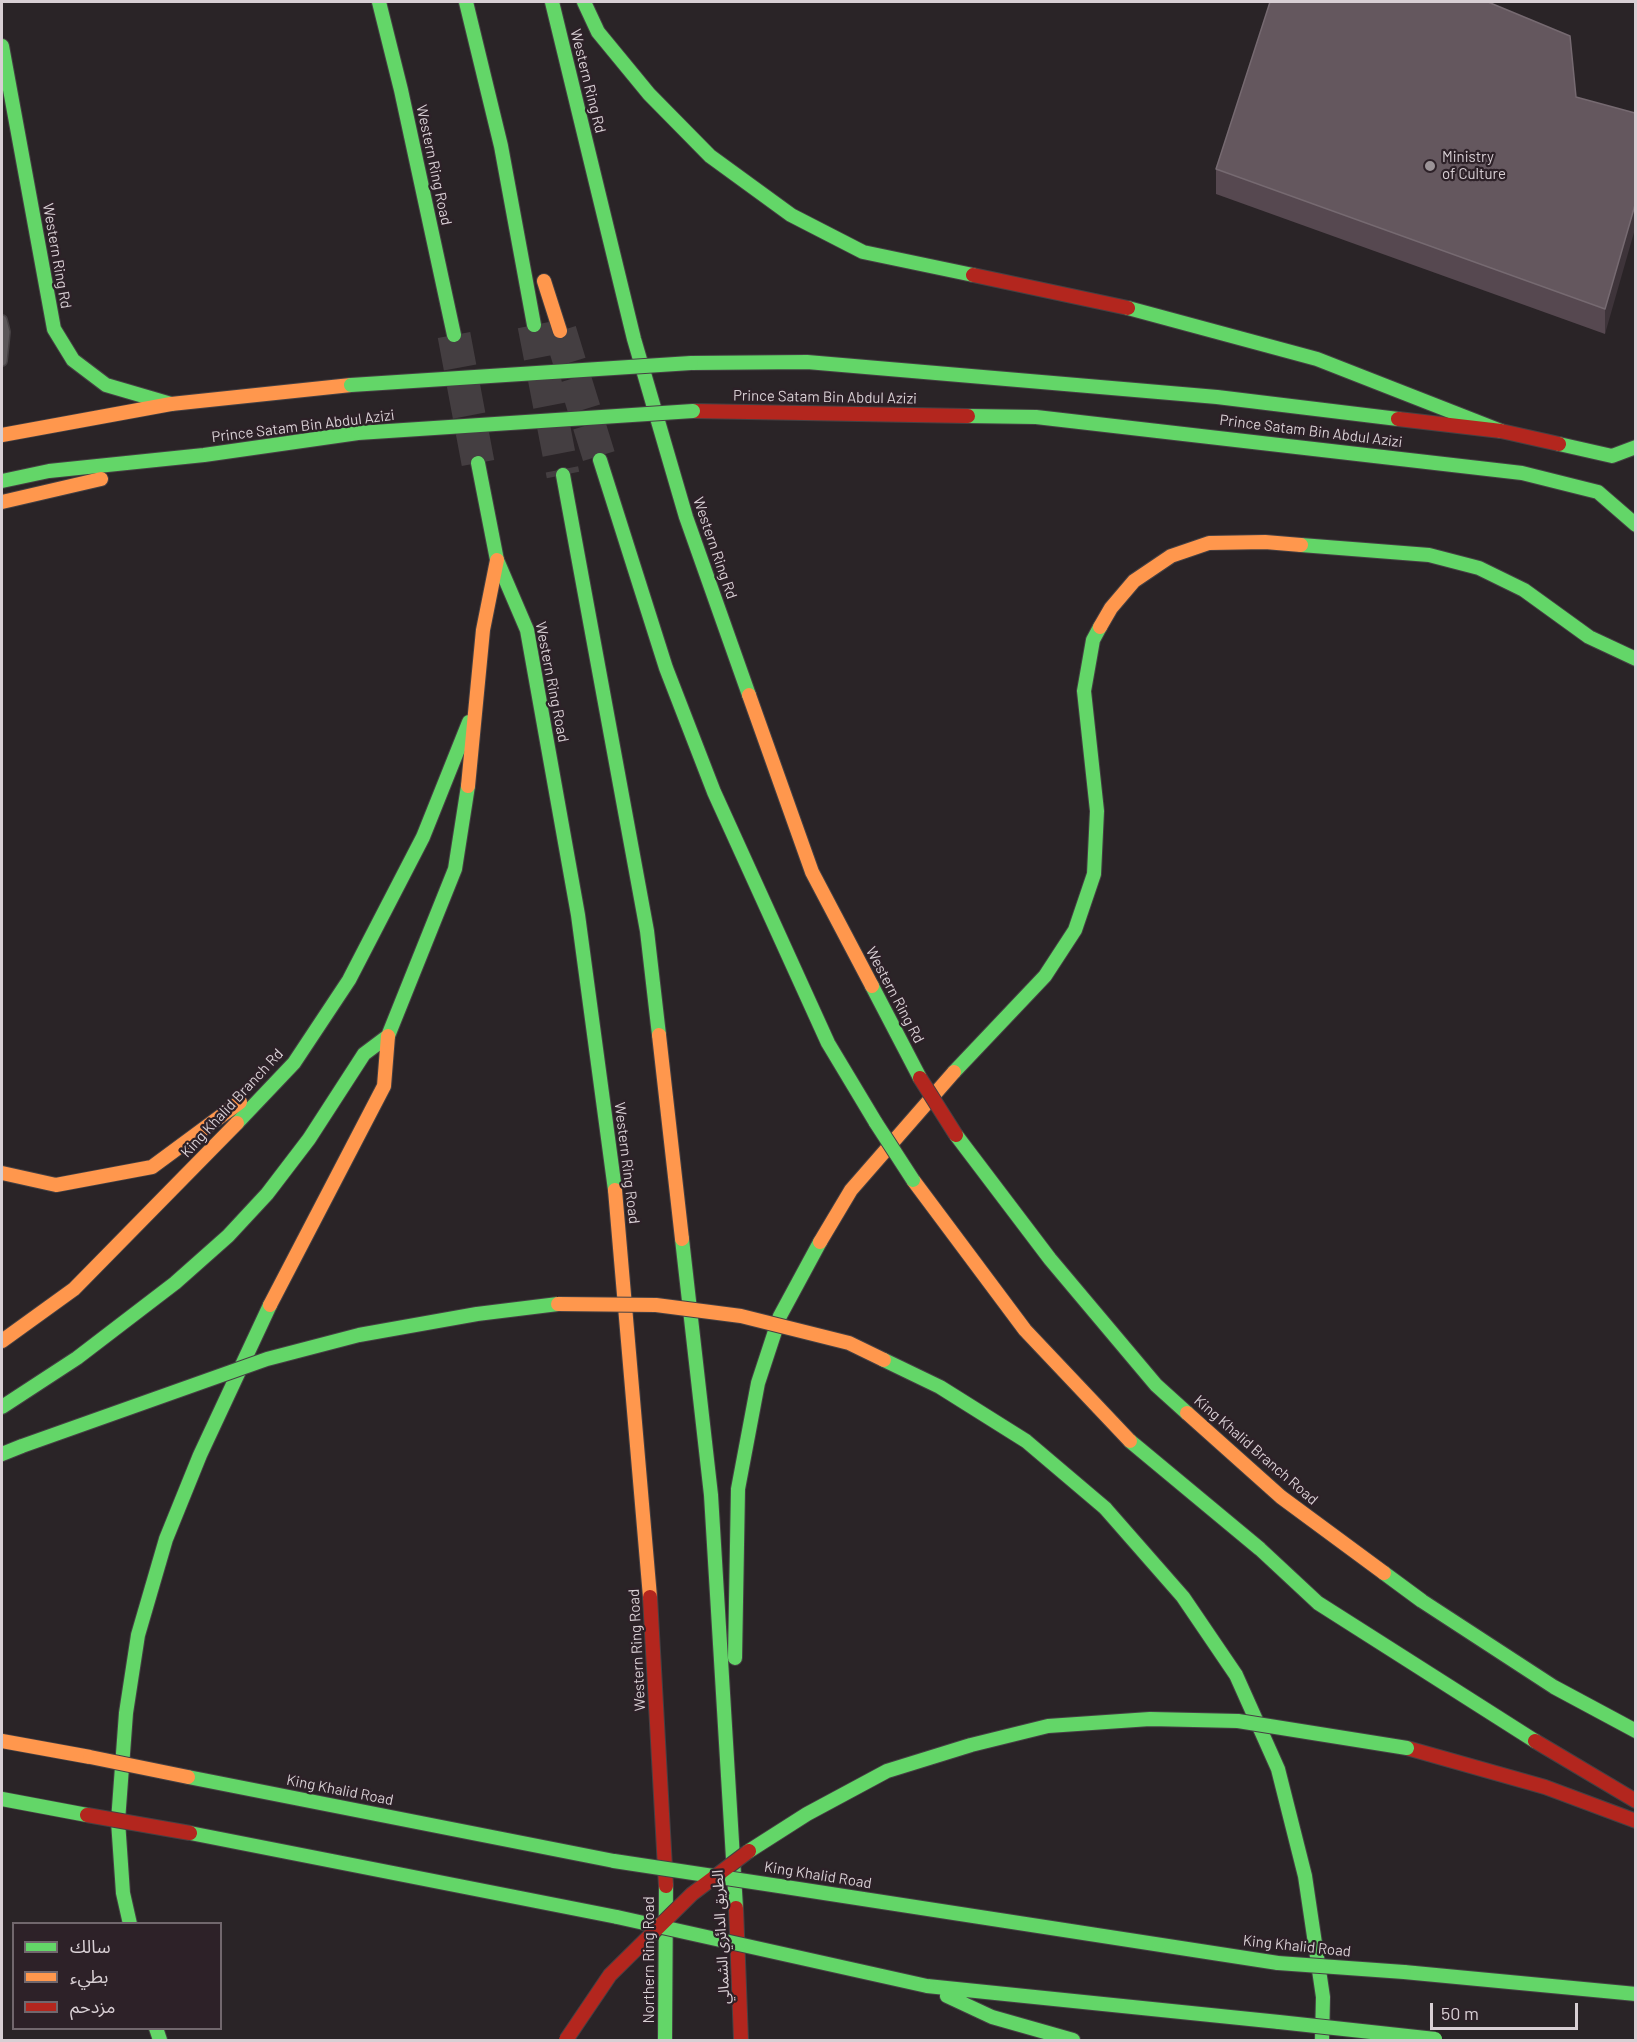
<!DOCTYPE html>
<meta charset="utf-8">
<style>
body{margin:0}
#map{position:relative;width:1637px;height:2042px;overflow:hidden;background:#2a2427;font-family:Barlow,"Noto Sans Arabic",sans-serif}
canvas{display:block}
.frame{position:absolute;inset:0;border:3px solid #d8cfd4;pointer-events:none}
.legend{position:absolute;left:12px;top:1922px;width:210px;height:108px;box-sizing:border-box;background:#2d2128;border:2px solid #71676d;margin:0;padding:8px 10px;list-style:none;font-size:18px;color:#d8cfd4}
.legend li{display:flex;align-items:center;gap:12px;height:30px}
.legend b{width:30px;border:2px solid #71676d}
.scale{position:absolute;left:1430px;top:2003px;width:148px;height:27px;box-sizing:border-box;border:3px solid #d8cfd4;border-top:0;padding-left:8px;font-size:18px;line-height:21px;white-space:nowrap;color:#d8cfd4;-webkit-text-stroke:4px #2d2128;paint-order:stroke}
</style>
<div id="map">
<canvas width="1637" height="2042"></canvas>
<div class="frame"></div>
<ul class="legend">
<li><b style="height:8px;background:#63d668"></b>سالك</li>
<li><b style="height:8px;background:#ff974d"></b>بطيء</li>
<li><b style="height:8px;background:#b3261e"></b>مزدحم</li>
</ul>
<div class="scale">50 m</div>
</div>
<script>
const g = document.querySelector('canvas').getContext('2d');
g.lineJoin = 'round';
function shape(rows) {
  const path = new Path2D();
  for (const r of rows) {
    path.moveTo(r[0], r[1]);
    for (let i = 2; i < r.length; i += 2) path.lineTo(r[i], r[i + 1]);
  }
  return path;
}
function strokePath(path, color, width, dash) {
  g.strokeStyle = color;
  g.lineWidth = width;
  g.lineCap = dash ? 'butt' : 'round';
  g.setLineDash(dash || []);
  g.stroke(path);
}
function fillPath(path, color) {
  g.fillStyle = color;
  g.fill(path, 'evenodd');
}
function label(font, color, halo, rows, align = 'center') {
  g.font = font + ' Barlow,"Noto Sans Arabic",sans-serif';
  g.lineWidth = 4.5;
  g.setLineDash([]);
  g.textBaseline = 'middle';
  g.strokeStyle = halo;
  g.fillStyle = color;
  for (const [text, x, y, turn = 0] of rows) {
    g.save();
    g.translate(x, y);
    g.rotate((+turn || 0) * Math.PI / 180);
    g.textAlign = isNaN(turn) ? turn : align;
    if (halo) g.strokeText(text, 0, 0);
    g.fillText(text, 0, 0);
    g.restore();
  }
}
strokePath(shape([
 [534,325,563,475],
 [560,331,600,460],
 [454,335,478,463]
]), '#443e41', 33, [33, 16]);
const lane = shape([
 [2,320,5,332,2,361]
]);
const fast = shape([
 [379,2,401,90,454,335],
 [466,2,501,146,534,325],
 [552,2,634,339,686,517,749,695],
 [584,2,598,32,649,94,710,156,791,215,863,252,973,275],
 [2,46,54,329,73,360,106,385,171,404],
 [1128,308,1317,359,1501,431],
 [691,363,807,362,1217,397,1398,419],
 [968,416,1036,417,1522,473,1598,492,1636,525],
 [1559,444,1612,456,1636,447],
 [600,460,666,668,714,792,828,1043,876,1123],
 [478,463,497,560,527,630,578,915,615,1190],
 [563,475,647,931,659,1035],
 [2,481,49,471,204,455,358,433],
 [1301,545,1429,555,1479,568,1524,590,1589,637,1636,659],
 [872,986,920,1078],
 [954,1072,1045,976,1075,930,1094,874,1097,811,1084,691,1093,640,1100,627],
 [237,1123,294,1063,349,980,423,837,469,722],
 [956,1135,1050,1259,1156,1385,1187,1413],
 [682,1239,711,1495,736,1908],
 [2,1407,77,1358,175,1283,228,1236,267,1194,309,1139,364,1054,388,1036,455,869,468,786],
 [1130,1441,1260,1549,1318,1603,1535,1741],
 [2,1454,22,1446],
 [1105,1508,1183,1597,1236,1675,1278,1769,1305,1876,1323,1997,1322,2040],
 [1384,1573,1422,1601,1554,1687,1636,1731],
 [735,1658,738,1489,758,1383,780,1316,820,1242],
 [188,1777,614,1861],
 [2,1799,87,1815],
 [190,1833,617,1917],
 [779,1886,1278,1963],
 [130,1924,123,1893,118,1821,126,1713,138,1635,166,1539,200,1455,270,1305],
 [1404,1972,1636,1994],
 [927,1986,1279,2022],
 [947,1996,992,2017,1073,2040],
 [156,2028,160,2040],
 [665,2040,666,1886]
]);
const slow = shape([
 [544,281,560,331],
 [2,435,171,404,351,385],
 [2,502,101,479],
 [1100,627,1111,608,1134,581,1171,556,1209,543,1265,542,1301,545],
 [749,695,812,872,872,986],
 [468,786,483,630,497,560],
 [659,1035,682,1239],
 [2,1173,56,1185,152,1167,240,1102],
 [913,1180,1025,1330,1130,1441],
 [615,1190,650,1597],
 [820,1242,851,1190,954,1072],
 [270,1305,384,1086,388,1036],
 [2,1341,74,1289,237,1123],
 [1187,1413,1281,1497,1384,1573],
 [2,1741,90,1757]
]);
const jam = shape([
 [973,275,1128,308],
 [693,411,968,416],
 [1398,419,1501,431,1559,444],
 [650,1597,666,1886],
 [1535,1741,1636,1801],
 [1407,1748,1545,1787,1636,1821],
 [736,1908,741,2040]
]);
strokePath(lane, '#454043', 12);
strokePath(fast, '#454043', 16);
strokePath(slow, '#454043', 16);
strokePath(jam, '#454043', 16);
strokePath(lane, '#5a5558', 9);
strokePath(fast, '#63d668', 14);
strokePath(slow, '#ff974d', 14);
strokePath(jam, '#b3261e', 14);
const fastBridge = shape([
 [351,385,691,363],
 [358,433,693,411],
 [876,1123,913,1180],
 [884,1360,940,1387,1026,1441,1105,1508],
 [22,1446,267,1359,359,1335,477,1314,558,1304],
 [749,1851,807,1814,887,1771,971,1745,1048,1726,1150,1719,1238,1721,1407,1748],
 [614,1861,779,1886],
 [617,1917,927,1986],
 [1278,1963,1404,1972],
 [1279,2022,1435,2039]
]);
const slowBridge = shape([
 [558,1304,656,1305,741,1316,849,1343,884,1360],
 [90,1757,188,1777]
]);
const jamBridge = shape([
 [920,1078,956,1135],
 [87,1815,190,1833],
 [566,2040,610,1975,692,1894,749,1851]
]);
strokePath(fastBridge, '#454043', 16, []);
strokePath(slowBridge, '#454043', 16, []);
strokePath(jamBridge, '#454043', 16, []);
strokePath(fastBridge, '#63d668', 14);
strokePath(slowBridge, '#ff974d', 14);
strokePath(jamBridge, '#b3261e', 14);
fillPath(shape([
 [1576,97,1635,113,1605,334,1216,194,1216,169]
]), '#564850');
fillPath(shape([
 [1635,205,1635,229,1605,334,1605,309]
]), '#3e343a');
const building = shape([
 [1270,2,1488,2,1570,36,1576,97,1635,113,1635,205,1605,309,1216,169,1270,2]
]);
fillPath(building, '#64575e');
strokePath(building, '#766a71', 1.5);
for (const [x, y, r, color] of [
 [1430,166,6,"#9b9397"]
]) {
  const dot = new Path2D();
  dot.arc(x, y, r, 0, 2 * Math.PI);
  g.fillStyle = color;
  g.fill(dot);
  strokePath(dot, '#2d2128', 2);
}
label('15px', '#d8cfd4', '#2d2128', [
 ["Western Ring Rd",588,81,76],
 ["Western Ring Road",434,165,78],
 ["Western Ring Rd",57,256,80],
 ["Prince Satam Bin Abdul Azizi",825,397,1],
 ["Prince Satam Bin Abdul Azizi",303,426,-7],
 ["Prince Satam Bin Abdul Azizi",1311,431,7],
 ["Western Ring Rd",715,548,71],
 ["Western Ring Road",552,682,79],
 ["Western Ring Rd",895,995,62],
 ["King Khalid Branch Rd",232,1103,-47],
 ["Western Ring Road",627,1163,83],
 ["King Khalid Branch Road",1256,1450,41],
 ["Western Ring Road",637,1650,-93],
 ["King Khalid Road",340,1790,11],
 ["King Khalid Road",818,1875,9],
 ["الطريق الدائري الشمالي",721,1937,-93],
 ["King Khalid Road",1297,1946,6],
 ["Northern Ring Road",649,1960,-90]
]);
label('15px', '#d8cfd4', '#2d2128', [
 ["Ministry",1442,157],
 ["of Culture",1442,174]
], 'left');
</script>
